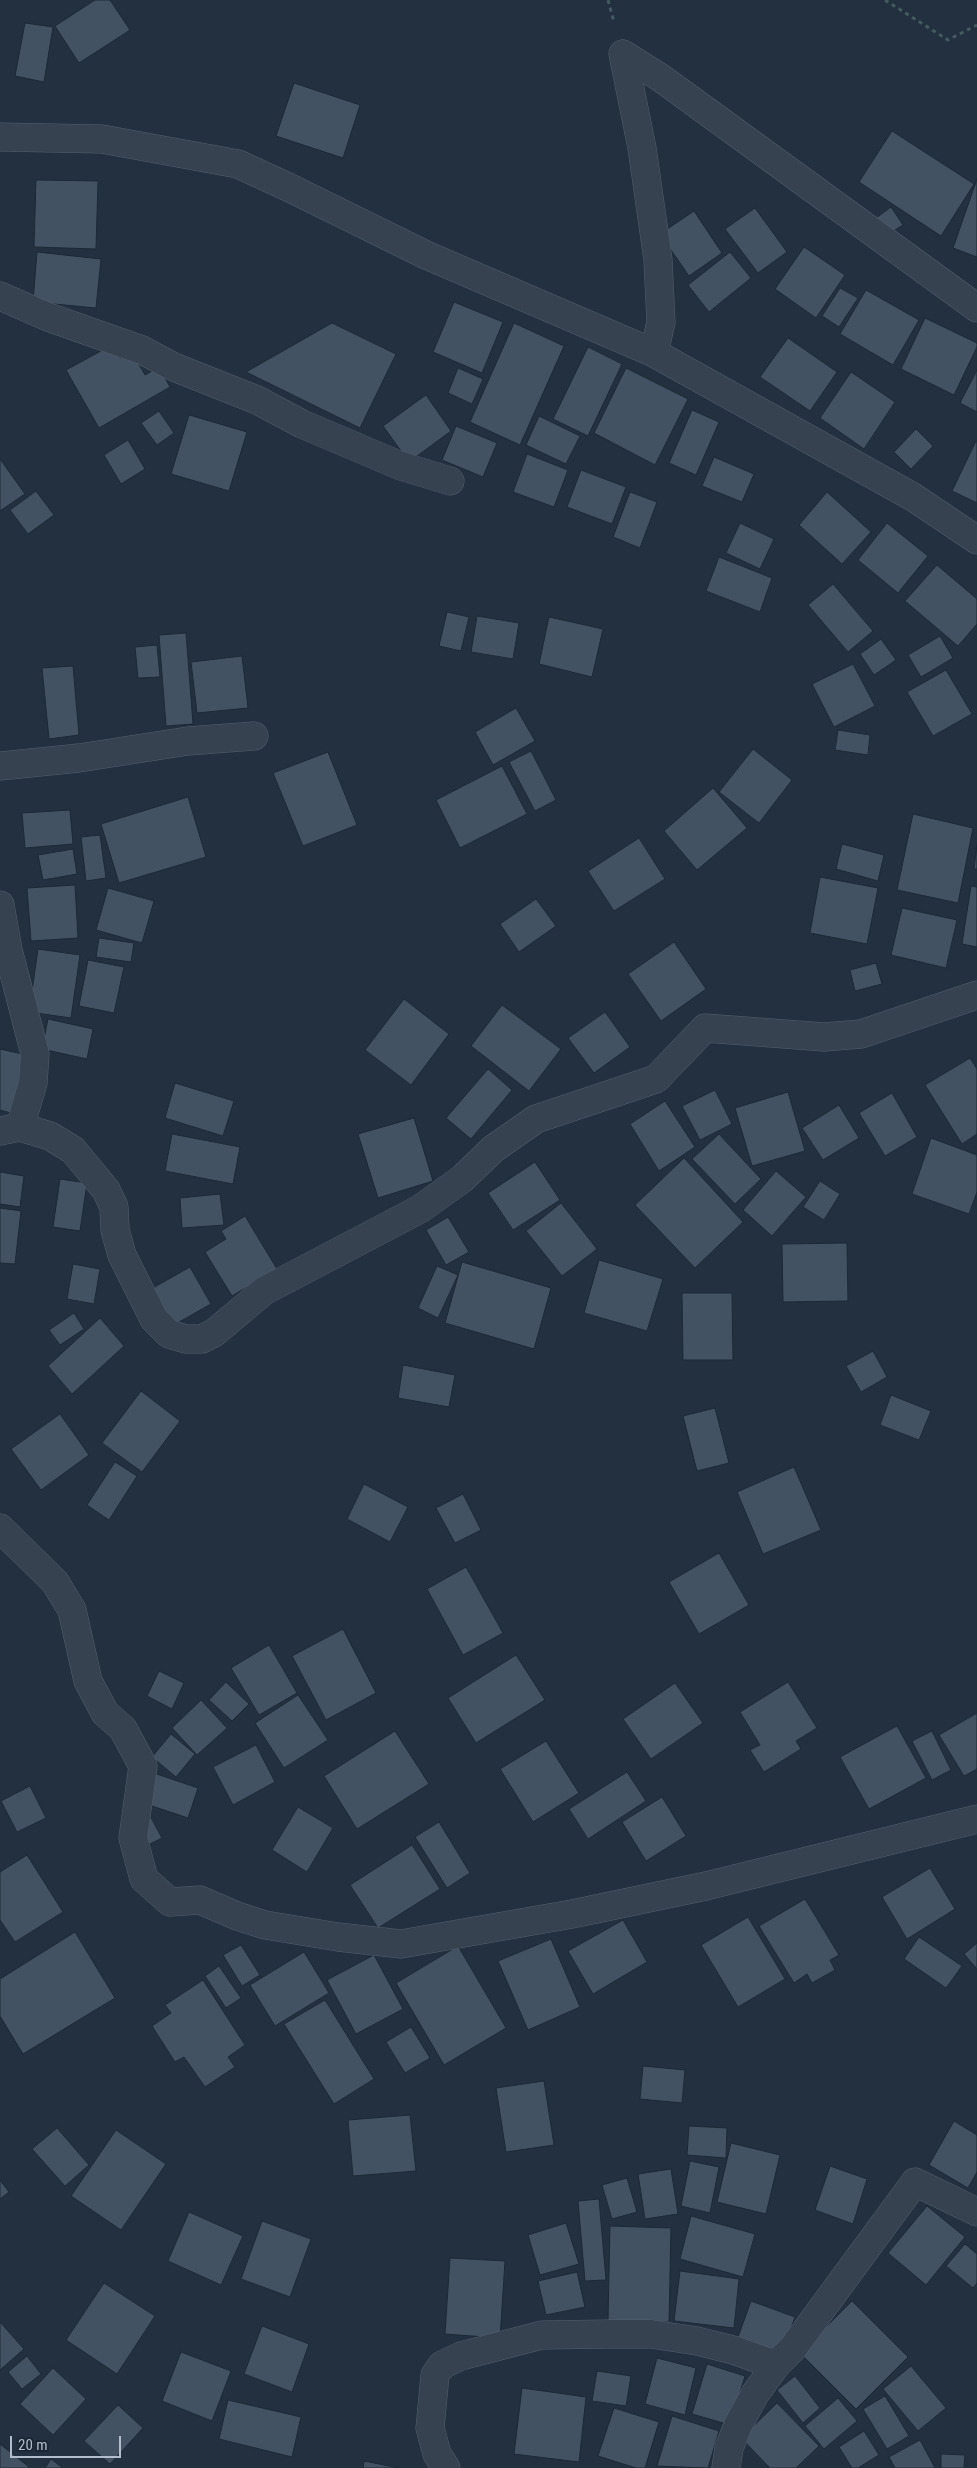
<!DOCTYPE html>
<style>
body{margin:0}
#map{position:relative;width:977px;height:2468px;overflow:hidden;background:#22303f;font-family:"Roboto Condensed",sans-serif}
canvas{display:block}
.scale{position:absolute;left:10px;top:2436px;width:111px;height:22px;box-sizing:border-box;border:2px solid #b2bcca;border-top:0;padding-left:6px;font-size:15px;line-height:18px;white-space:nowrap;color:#b2bcca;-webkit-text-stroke:4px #1b2734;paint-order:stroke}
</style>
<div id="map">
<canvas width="977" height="2468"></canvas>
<div class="scale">20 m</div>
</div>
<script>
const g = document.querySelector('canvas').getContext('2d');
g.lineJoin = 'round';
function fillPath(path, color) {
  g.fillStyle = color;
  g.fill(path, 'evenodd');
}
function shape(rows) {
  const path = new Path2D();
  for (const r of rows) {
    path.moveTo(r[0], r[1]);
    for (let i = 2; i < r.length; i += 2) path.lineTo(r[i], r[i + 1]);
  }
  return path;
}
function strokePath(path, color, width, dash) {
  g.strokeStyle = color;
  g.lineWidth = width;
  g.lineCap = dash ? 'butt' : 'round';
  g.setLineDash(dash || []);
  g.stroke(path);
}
const building = shape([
 [95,0,110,0,130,30,79,63,55,26,95,0],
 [25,23,53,27,44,82,15,76,25,23],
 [294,83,360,105,343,158,276,136,294,83],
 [892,131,974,184,941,236,859,182,892,131],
 [977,179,977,257,953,248,977,179],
 [36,180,98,181,96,249,34,247,36,180],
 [891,207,903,225,887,235,876,218,891,207],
 [755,208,787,252,758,273,725,229,755,208],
 [694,211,722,253,689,276,660,234,694,211],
 [804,247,845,275,816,318,775,289,804,247],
 [37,252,101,259,96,308,33,302,37,252],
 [730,252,751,278,709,312,688,285,730,252],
 [840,288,858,298,839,327,822,316,840,288],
 [866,290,919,320,893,365,840,334,866,290],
 [454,302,503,322,482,373,433,352,454,302],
 [925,318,977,343,977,347,954,395,901,369,925,318],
 [332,323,396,354,360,428,246,372,332,323],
 [514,323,564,346,520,445,470,422,514,323],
 [788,338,837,372,810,411,760,377,788,338],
 [112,345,120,358,132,352,145,375,159,367,170,387,99,428,66,370,112,345],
 [588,347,622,364,588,436,553,419,588,347],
 [458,368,483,379,472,404,448,393,458,368],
 [626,368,688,399,655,465,594,433,626,368],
 [977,370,977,412,960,403,977,370],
 [851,372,895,402,864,449,820,418,851,372],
 [426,395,451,431,409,462,383,426,426,395],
 [692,410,719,422,696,475,669,463,692,410],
 [159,411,174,433,157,445,141,423,159,411],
 [189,415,247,432,229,491,171,474,189,415],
 [539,416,580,436,566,464,526,445,539,416],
 [456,426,497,443,483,477,442,460,456,426],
 [916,429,933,446,911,469,894,452,916,429],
 [128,440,145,469,121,484,104,455,128,440],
 [976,441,977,442,977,503,952,491,976,441],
 [527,454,568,470,554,507,513,492,527,454],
 [714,457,754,474,742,502,702,486,714,457],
 [0,459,25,494,0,511,0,459],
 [581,470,626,487,612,524,567,507,581,470],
 [36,491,54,515,28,534,10,510,36,491],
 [630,492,657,502,640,548,613,537,630,492],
 [827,492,871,532,842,564,799,525,827,492],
 [740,523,774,539,760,569,726,553,740,523],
 [887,523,928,556,898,593,858,560,887,523],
 [719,557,772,578,760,612,706,591,719,557],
 [937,565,977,599,977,624,958,646,905,601,937,565],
 [833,584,873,631,848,652,808,605,833,584],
 [447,612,469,617,461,651,439,646,447,612],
 [477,616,519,623,513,659,471,652,477,616],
 [549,617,603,629,592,677,539,664,549,617],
 [186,633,193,724,166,726,159,635,186,633],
 [940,636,953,658,921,677,908,655,940,636],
 [881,639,896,660,874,675,860,654,881,639],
 [157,645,160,677,138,678,135,647,157,645],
 [242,656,248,708,197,713,191,662,242,656],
 [853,664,875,706,834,727,812,684,853,664],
 [73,666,79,735,49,739,42,668,73,666],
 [946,670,972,714,933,736,907,692,946,670],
 [516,708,535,741,493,765,475,732,516,708],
 [838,730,870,735,868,755,835,750,838,730],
 [753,749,792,780,759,823,719,792,753,749],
 [531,751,556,800,535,811,509,762,531,751],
 [328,752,357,825,303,846,273,773,328,752],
 [502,766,527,814,460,848,436,800,502,766],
 [713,788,747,828,697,870,664,831,713,788],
 [188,797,206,857,119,883,101,824,188,797],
 [70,810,73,844,25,848,22,813,70,810],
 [913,814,973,828,958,903,897,890,913,814],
 [100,835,106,878,86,881,81,837,100,835],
 [639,838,665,879,614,911,588,871,639,838],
 [842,844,884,855,878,881,836,869,842,844],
 [977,845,977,869,974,869,977,845],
 [73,849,77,874,43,880,38,855,73,849],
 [820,877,878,888,867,944,810,933,820,877],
 [75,885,78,938,31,941,27,888,75,885],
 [971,886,977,887,977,947,962,944,971,886],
 [108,888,154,901,142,943,96,930,108,888],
 [536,899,556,926,519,952,500,924,536,899],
 [902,908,957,920,946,968,891,955,902,908],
 [99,938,134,943,131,962,96,957,99,938],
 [674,942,706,989,661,1021,628,974,674,942],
 [38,949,80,955,71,1018,29,1012,38,949],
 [88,960,124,967,114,1013,79,1006,88,960],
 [876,963,882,984,855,991,850,970,876,963],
 [404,999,449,1034,411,1085,365,1050,404,999],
 [502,1005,561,1049,529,1091,471,1046,502,1005],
 [605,1012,630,1047,594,1073,568,1038,605,1012],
 [48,1019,93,1029,87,1059,42,1049,48,1019],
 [0,1049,27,1055,14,1114,0,1110,0,1049],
 [970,1058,977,1069,977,1134,962,1144,925,1085,970,1058],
 [488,1069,512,1090,471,1139,446,1118,488,1069],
 [175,1083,234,1101,223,1136,165,1118,175,1083],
 [715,1090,732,1124,700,1140,682,1106,715,1090],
 [788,1092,805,1151,752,1166,735,1108,788,1092],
 [892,1093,917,1137,885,1156,859,1113,892,1093],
 [665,1101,695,1147,659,1171,630,1124,665,1101],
 [839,1105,859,1138,823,1160,802,1128,839,1105],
 [414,1118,433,1181,378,1198,358,1134,414,1118],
 [172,1134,240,1147,233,1184,165,1171,172,1134],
 [719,1134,761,1179,735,1204,692,1159,719,1134],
 [931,1138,977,1155,977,1192,969,1214,912,1194,931,1138],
 [684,1158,743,1222,695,1268,635,1205,684,1158],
 [535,1162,560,1200,513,1230,488,1193,535,1162],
 [776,1171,806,1197,772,1236,743,1210,776,1171],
 [0,1172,24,1176,20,1207,0,1204,0,1172],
 [60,1179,87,1183,80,1231,53,1227,60,1179],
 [820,1181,840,1194,824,1220,803,1207,820,1181],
 [220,1194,224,1225,182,1228,180,1198,220,1194],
 [561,1203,597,1249,562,1276,526,1231,561,1203],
 [0,1208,21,1211,15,1264,0,1263,0,1208],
 [245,1216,277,1269,232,1296,205,1252,226,1239,221,1231,245,1216],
 [448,1217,469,1252,446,1265,426,1230,448,1217],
 [847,1243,848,1301,783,1302,782,1244,847,1243],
 [599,1260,663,1279,647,1331,584,1313,599,1260],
 [462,1262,551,1288,534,1349,445,1323,462,1262],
 [73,1264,100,1269,94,1304,67,1299,73,1264],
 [437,1266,458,1275,438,1318,418,1308,437,1266],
 [190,1267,211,1304,172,1326,151,1289,190,1267],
 [682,1293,732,1293,733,1360,683,1360,682,1293],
 [74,1313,84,1329,60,1345,49,1330,74,1313],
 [100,1318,124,1346,72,1394,48,1366,100,1318],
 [873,1351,887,1377,861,1392,846,1366,873,1351],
 [403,1365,455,1375,449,1407,398,1398,403,1365],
 [141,1391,180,1421,142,1472,102,1443,141,1391],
 [891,1395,931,1411,919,1440,880,1425,891,1395],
 [715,1408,729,1463,697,1471,683,1416,715,1408],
 [60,1414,89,1455,41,1490,11,1449,60,1414],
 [115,1462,137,1476,109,1520,87,1505,115,1462],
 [794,1467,821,1530,763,1554,737,1492,794,1467],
 [364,1484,408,1507,390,1542,347,1519,364,1484],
 [463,1494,481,1530,455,1543,436,1508,463,1494],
 [719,1553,749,1605,699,1634,669,1582,719,1553],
 [466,1567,503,1633,463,1655,427,1589,466,1567],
 [343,1629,376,1693,326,1720,292,1656,343,1629],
 [269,1645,297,1693,259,1715,231,1668,269,1645],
 [516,1655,545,1700,476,1743,448,1698,516,1655],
 [159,1671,184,1683,172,1709,147,1696,159,1671],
 [226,1682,249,1704,232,1721,209,1700,226,1682],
 [788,1682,817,1728,796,1741,801,1749,764,1772,750,1750,760,1745,740,1712,788,1682],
 [675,1683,703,1723,651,1759,623,1719,675,1683],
 [298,1695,328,1740,284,1768,255,1723,298,1695],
 [201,1700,227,1728,197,1755,172,1728,201,1700],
 [977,1713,977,1769,964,1776,939,1735,977,1713],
 [897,1726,926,1778,869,1809,840,1757,897,1726],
 [395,1731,429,1784,357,1829,324,1776,395,1731],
 [932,1731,951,1770,932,1780,912,1741,932,1731],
 [171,1734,195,1754,176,1777,152,1757,171,1734],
 [546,1741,579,1793,533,1822,500,1769,546,1741],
 [256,1745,275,1782,233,1805,213,1767,256,1745],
 [142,1769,198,1788,188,1818,131,1799,142,1769],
 [627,1772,646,1801,588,1839,569,1809,627,1772],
 [30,1786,46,1818,17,1832,1,1801,30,1786],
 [662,1797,686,1836,646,1861,622,1822,662,1797],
 [298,1807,333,1828,307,1872,272,1850,298,1807],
 [148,1812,162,1838,136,1851,148,1812],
 [439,1822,470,1873,447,1888,415,1837,439,1822],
 [412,1845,440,1889,378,1928,350,1885,412,1845],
 [27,1855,63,1912,15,1942,0,1920,0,1872,27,1855],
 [930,1868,955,1909,907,1939,882,1897,930,1868],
 [805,1899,839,1955,830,1960,835,1970,812,1983,807,1974,794,1983,759,1926,805,1899],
 [748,1917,785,1979,738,2007,701,1945,748,1917],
 [623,1920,647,1962,593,1994,568,1951,623,1920],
 [75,1932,115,1998,23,2054,0,2016,0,1979,75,1932],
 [919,1937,962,1966,946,1988,904,1959,919,1937],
 [551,1939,580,2007,528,2030,498,1961,551,1939],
 [977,1943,977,1969,964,1954,977,1943],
 [241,1945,260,1975,242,1986,223,1955,241,1945],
 [458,1946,506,2028,444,2065,396,1983,458,1946],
 [304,1952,329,1993,275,2026,250,1985,304,1952],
 [374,1955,403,2009,356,2034,327,1980,374,1955],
 [219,1966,241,1998,226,2008,205,1976,219,1966],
 [203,1980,245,2045,228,2057,235,2067,205,2087,184,2057,175,2062,152,2026,171,2013,165,2005,203,1980],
 [325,2000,374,2079,334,2104,284,2024,325,2000],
 [411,2027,430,2058,405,2073,386,2042,411,2027],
 [643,2066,685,2070,682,2103,640,2099,643,2066],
 [544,2081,554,2145,506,2152,496,2088,544,2081],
 [410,2115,416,2171,353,2176,348,2120,410,2115],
 [954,2121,977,2135,977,2172,968,2188,929,2165,954,2121],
 [689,2126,727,2128,726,2158,687,2155,689,2126],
 [57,2128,89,2165,65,2186,32,2149,57,2128],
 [116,2130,166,2164,121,2230,71,2196,116,2130],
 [731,2143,780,2155,766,2214,717,2202,731,2143],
 [690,2161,719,2167,710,2213,681,2206,690,2161],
 [830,2166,867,2179,853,2224,815,2210,830,2166],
 [671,2169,678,2214,645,2219,638,2174,671,2169],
 [627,2178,637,2212,612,2219,602,2185,627,2178],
 [0,2180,9,2192,0,2199,0,2180],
 [599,2199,606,2280,585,2281,578,2201,599,2199],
 [927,2206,965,2237,926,2285,888,2253,927,2206],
 [189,2212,243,2236,221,2285,168,2261,189,2212],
 [691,2216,755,2234,743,2277,680,2259,691,2216],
 [262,2221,311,2239,290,2297,241,2279,262,2221],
 [566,2223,579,2264,540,2275,528,2235,566,2223],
 [610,2226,671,2228,669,2322,608,2321,610,2226],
 [965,2244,977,2254,977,2283,973,2288,946,2266,965,2244],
 [450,2258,505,2261,500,2338,445,2334,450,2258],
 [680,2271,739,2279,734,2328,674,2321,680,2271],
 [577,2272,585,2307,546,2315,538,2281,577,2272],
 [104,2283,155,2316,117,2374,66,2340,104,2283],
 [751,2301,795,2317,782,2353,738,2337,751,2301],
 [852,2301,908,2357,856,2409,800,2353,852,2301],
 [0,2322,24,2349,0,2370,0,2322],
 [262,2326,309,2344,292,2392,244,2374,262,2326],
 [181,2352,231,2371,212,2421,162,2401,181,2352],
 [27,2356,41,2374,22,2389,8,2372,27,2356],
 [657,2358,696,2368,685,2415,645,2404,657,2358],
 [707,2364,745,2376,730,2425,692,2414,707,2364],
 [911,2366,946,2408,918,2431,883,2389,911,2366],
 [53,2368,86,2399,53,2435,20,2404,53,2368],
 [597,2371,631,2376,626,2406,592,2401,597,2371],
 [795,2376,820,2408,803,2423,777,2390,795,2376],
 [522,2388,586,2397,579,2462,514,2454,522,2388],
 [885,2396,909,2436,887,2449,863,2409,885,2396],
 [838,2398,857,2421,824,2449,805,2426,838,2398],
 [228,2400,301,2417,292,2457,219,2439,228,2400],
 [777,2403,819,2446,796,2468,770,2468,741,2438,777,2403],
 [118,2405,143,2428,110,2464,84,2441,118,2405],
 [614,2408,659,2422,645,2468,636,2468,598,2456,614,2408],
 [672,2416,719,2431,708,2468,657,2466,672,2416],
 [864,2431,879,2455,858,2468,852,2468,839,2447,864,2431],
 [920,2440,935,2468,895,2468,889,2457,920,2440],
 [0,2444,29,2467,29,2468,0,2468,0,2444],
 [941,2454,965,2455,964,2468,941,2468,941,2454],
 [51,2459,63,2468,45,2468,51,2459],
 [364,2461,399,2468,363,2468,364,2461]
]);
fillPath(building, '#435263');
strokePath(building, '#1d2936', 1);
const minor = shape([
 [623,54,661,78,977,308],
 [623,54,642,148,658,260,661,322,654,353],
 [0,137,102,139,238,164,288,187,426,255,654,353,913,497,977,540],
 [0,296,48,317,142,350,174,367,257,400,302,424,401,466,450,481],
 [0,766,79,758,188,741,254,736],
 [0,905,8,950,35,1054,33,1083,20,1127],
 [0,1131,20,1127,50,1136,73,1150,106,1190,114,1207,115,1230,122,1255,154,1319,169,1334,186,1339,202,1339,214,1333,264,1291,420,1209,462,1179,493,1149,536,1119,656,1079,705,1028,824,1037,861,1034,977,995],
 [0,1528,55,1582,72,1610,88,1681,105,1713,123,1729,143,1766,133,1838,144,1879,170,1902,200,1900,237,1916,265,1925,338,1937,401,1944,572,1914,706,1886,977,1819],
 [776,2365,793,2348,915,2182,977,2212],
 [446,2468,437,2454,430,2428,435,2375,442,2365,461,2356,542,2335,611,2334,651,2334,697,2341,733,2350,776,2365,755,2394,738,2425,729,2448,726,2468]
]);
strokePath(minor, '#545f6d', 29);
strokePath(shape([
 [608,0,614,22],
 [885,0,948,40,977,25]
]), '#425b5d', 3, [4, 4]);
strokePath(minor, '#36424f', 28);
</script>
